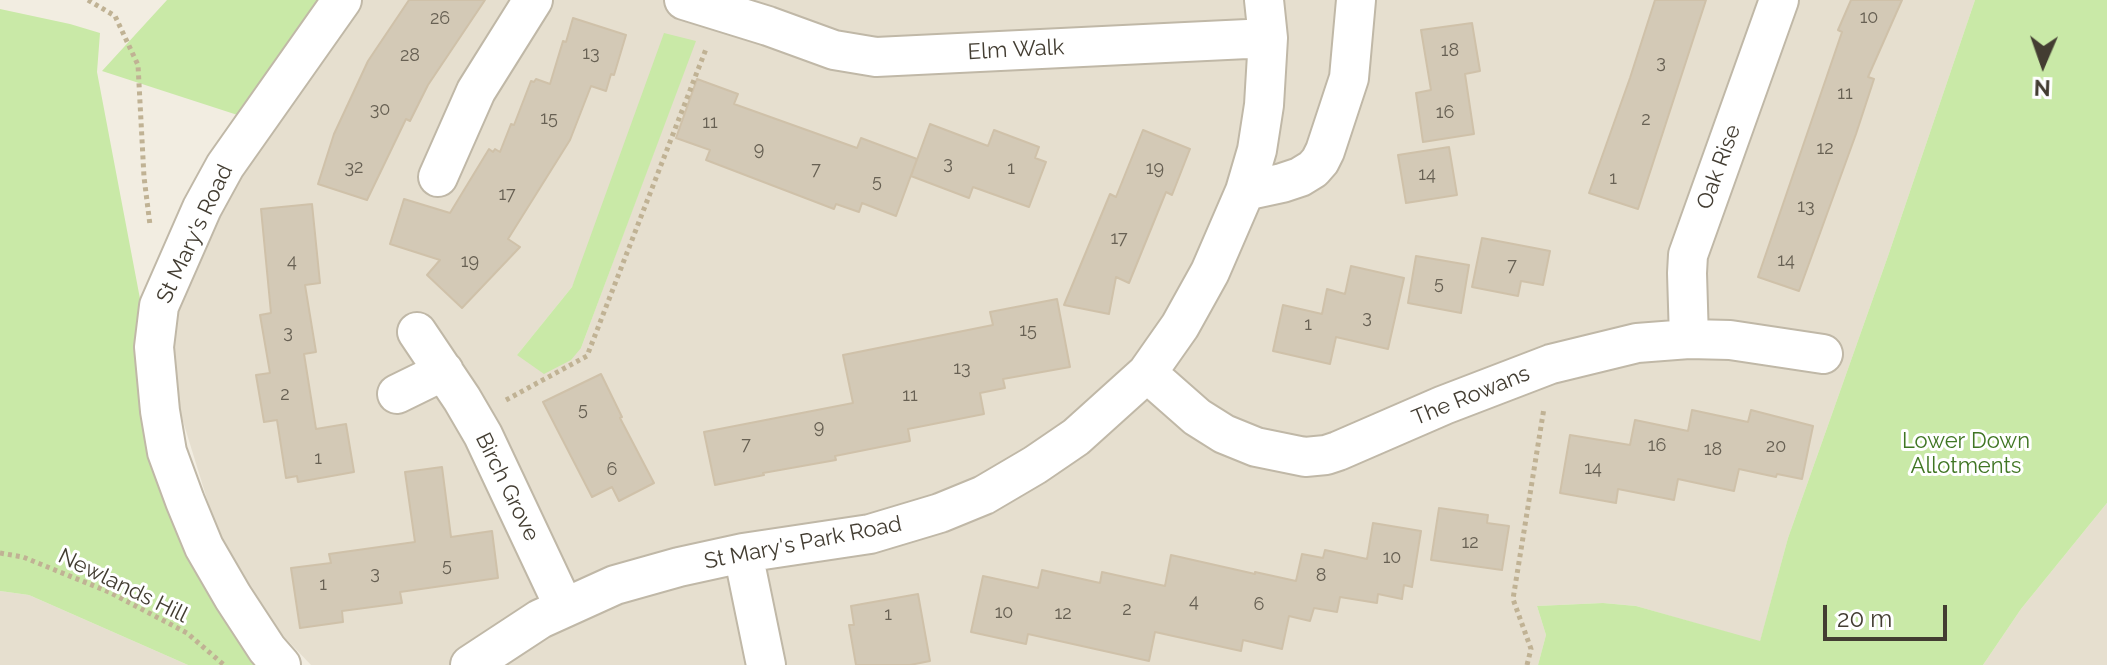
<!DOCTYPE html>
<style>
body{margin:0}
#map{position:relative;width:2107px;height:665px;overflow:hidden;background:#f2ede1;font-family:Raleway,sans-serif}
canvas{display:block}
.north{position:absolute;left:2003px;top:24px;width:80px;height:80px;-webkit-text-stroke:6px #fff;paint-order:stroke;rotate:182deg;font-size:22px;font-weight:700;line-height:32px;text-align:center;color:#433d32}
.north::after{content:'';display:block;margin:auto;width:28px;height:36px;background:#433d32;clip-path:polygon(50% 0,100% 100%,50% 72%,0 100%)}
.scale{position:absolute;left:1823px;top:605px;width:124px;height:36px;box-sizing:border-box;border:4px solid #433d32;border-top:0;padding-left:10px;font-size:24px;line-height:28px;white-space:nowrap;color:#433d32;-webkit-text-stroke:6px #fff;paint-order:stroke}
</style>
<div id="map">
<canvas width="2107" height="665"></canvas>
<div class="north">N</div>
<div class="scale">20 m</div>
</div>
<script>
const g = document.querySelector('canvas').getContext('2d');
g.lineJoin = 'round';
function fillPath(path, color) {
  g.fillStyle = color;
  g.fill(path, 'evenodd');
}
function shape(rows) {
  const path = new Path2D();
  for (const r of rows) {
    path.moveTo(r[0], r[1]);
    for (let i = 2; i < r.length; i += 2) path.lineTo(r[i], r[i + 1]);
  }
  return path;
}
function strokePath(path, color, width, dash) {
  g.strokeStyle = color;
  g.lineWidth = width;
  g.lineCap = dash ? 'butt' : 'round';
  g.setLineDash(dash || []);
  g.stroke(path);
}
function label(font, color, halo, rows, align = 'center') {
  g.font = font + ' Raleway,sans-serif';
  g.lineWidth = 6;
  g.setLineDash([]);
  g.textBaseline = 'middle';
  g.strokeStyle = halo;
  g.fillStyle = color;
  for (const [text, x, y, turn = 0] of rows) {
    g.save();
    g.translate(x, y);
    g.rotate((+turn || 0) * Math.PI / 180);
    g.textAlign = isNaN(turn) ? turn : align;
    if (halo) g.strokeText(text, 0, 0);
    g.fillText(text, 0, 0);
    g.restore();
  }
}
fillPath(shape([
 [332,0,1975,0,1888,256,1788,538,1760,642,1636,606,1603,603,1537,606,1546,635,1538,665,311,665,266,618,223,551,161,350,169,311],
 [695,41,581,348,517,355,572,287],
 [2107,503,2107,665,1983,665,2021,609],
 [0,591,29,595,188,665,0,665]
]), '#e6dfcf');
fillPath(shape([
 [167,0,342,0,256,121,102,71],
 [1975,0,2107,0,2107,503,2021,609,1983,665,1538,665,1546,635,1537,606,1603,603,1636,606,1760,641,1788,538,1888,256],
 [0,9,70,24,100,33,97,72,141,304,138,397,156,473,260,665,188,665,29,595,0,591],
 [664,33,696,41,581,348,571,360,544,374,517,355,572,287]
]), '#c9e9a7');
const building = shape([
 [409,0,485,0,428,85,410,121,406,119,367,200,318,184,334,134,368,61,409,0],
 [1655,0,1706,0,1638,209,1589,193,1630,78,1655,0],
 [1851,0,1902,0,1868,77,1874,79,1856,134,1799,291,1758,277,1842,32,1838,30,1851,0],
 [573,18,626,35,614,75,611,74,606,91,591,86,570,140,508,239,520,247,462,308,427,275,440,260,390,244,404,199,450,213,489,149,493,152,495,149,500,152,511,124,514,125,531,81,534,82,536,79,550,84,563,41,566,42,573,18],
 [1472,23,1480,71,1465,74,1474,134,1423,142,1416,93,1431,90,1421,30,1472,23],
 [697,79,738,94,734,104,857,148,861,138,917,159,896,216,862,203,859,212,836,204,834,209,706,160,710,150,676,138,697,79],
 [930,124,988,146,994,130,1039,147,1035,158,1046,162,1029,207,973,187,969,198,911,176,930,124],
 [1143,130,1190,149,1172,195,1166,192,1129,283,1116,277,1109,314,1064,305,1110,194,1116,197,1143,130],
 [1449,147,1457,195,1406,203,1398,155,1449,147],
 [312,204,320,283,305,285,316,352,304,354,316,429,346,424,354,472,298,482,297,476,286,478,277,420,264,422,256,375,270,373,260,315,271,313,261,209,312,204],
 [1482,238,1550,251,1543,285,1521,281,1518,296,1472,287,1482,238],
 [1416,256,1469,265,1461,313,1408,303,1416,256],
 [1351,266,1404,278,1388,349,1336,337,1330,364,1273,351,1283,305,1322,314,1327,289,1345,294,1351,266],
 [1057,299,1070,367,1003,379,1005,388,980,393,984,414,908,429,910,441,835,456,836,460,763,473,764,475,715,485,704,432,853,403,843,355,993,325,990,312,1057,299],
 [601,374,622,417,620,418,654,483,619,501,612,487,592,497,543,402,601,374],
 [1692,410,1748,422,1751,410,1813,426,1802,479,1777,474,1776,477,1739,469,1734,491,1678,479,1674,500,1618,489,1616,503,1560,493,1570,435,1630,445,1635,420,1688,431,1692,410],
 [442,467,451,537,492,531,498,578,400,592,402,603,342,611,343,622,300,628,291,568,331,563,329,554,415,542,405,472,442,467],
 [1439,508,1488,515,1487,523,1509,526,1502,570,1431,560,1439,508],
 [1373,523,1421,531,1412,587,1404,585,1402,599,1378,594,1377,603,1340,597,1337,612,1314,608,1310,621,1289,616,1282,649,1243,640,1241,651,1155,632,1149,661,1028,634,1026,644,971,632,983,576,1038,588,1042,570,1100,583,1102,572,1165,586,1171,555,1255,574,1255,572,1296,581,1302,554,1323,558,1325,550,1367,559,1373,523],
 [918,594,930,661,910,665,856,665,849,625,854,625,851,606,918,594]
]);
fillPath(building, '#d3c9b6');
strokePath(building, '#cfc1a9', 2);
const minor = shape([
 [684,0,768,26,834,50,876,57,1268,38],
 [438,177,476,91,533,0],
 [1245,191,1282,183,1300,177,1313,169,1320,161,1325,151,1349,78,1356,0],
 [417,332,462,399,483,435,564,607],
 [1689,339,1687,273,1688,255,1779,0],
 [1147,373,1197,417,1224,434,1256,447,1305,457,1326,455,1338,451,1444,405,1551,364,1637,343,1689,339,1730,340,1823,354],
 [397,394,444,371],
 [743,553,766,665],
 [281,665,267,649,233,597,204,547,185,501,167,452,160,411,154,347,159,306,202,208,225,166,342,0],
 [470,665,540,619,615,585,679,567,743,553,870,534,940,513,984,495,1035,465,1076,437,1147,373,1180,326,1210,272,1245,191,1257,150,1264,105,1268,38,1264,0]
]);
strokePath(minor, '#c0b8a7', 42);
strokePath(shape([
 [88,0,115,16,138,65,144,177,150,225],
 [506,400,587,356,706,49],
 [0,553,23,557,109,592,187,633,224,665],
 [1527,665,1531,649,1513,599,1544,408]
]), '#c0b294', 5, [4, 4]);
strokePath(minor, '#fff', 38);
label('18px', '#676053', null, [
 ["10",1869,18],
 ["26",440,19],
 ["18",1450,51],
 ["13",591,54],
 ["28",410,56],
 ["3",1661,63],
 ["11",1845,94],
 ["30",380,110],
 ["16",1445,113],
 ["15",549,119],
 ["2",1646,120],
 ["11",710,123],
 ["12",1825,149],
 ["9",759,150],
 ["3",948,164],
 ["32",354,168],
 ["1",1011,169],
 ["19",1155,169],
 ["7",816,170],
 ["14",1427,175],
 ["1",1613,179],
 ["5",877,182],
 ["17",507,195],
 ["13",1806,207],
 ["17",1119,239],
 ["14",1786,261],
 ["4",292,262],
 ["19",470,262],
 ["7",1512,266],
 ["5",1439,284],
 ["3",1367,318],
 ["1",1308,325],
 ["15",1028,331],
 ["3",288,333],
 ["13",962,369],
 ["2",285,395],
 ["11",910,396],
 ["5",583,410],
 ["9",819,428],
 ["7",746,445],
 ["16",1657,446],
 ["20",1776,447],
 ["18",1713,450],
 ["1",318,459],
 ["14",1593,469],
 ["6",612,470],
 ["12",1470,543],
 ["10",1392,558],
 ["5",447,566],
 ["3",375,574],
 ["8",1321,576],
 ["1",323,585],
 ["4",1194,602],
 ["6",1259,605],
 ["2",1127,610],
 ["10",1004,613],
 ["12",1063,614],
 ["1",888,615]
]);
label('22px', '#433d32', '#fff', [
 ["Elm Walk",1016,50,-3],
 ["Oak Rise",1719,167,-70],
 ["St Mary's Road",195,234,-65],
 ["The Rowans",1471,396,-22],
 ["Birch Grove",507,487,64],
 ["St Mary's Park Road",803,543,-11],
 ["Newlands Hill",123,586,26]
]);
label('22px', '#407624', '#fff', [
 ["Lower Down",1966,441],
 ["Allotments",1966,466]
]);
</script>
